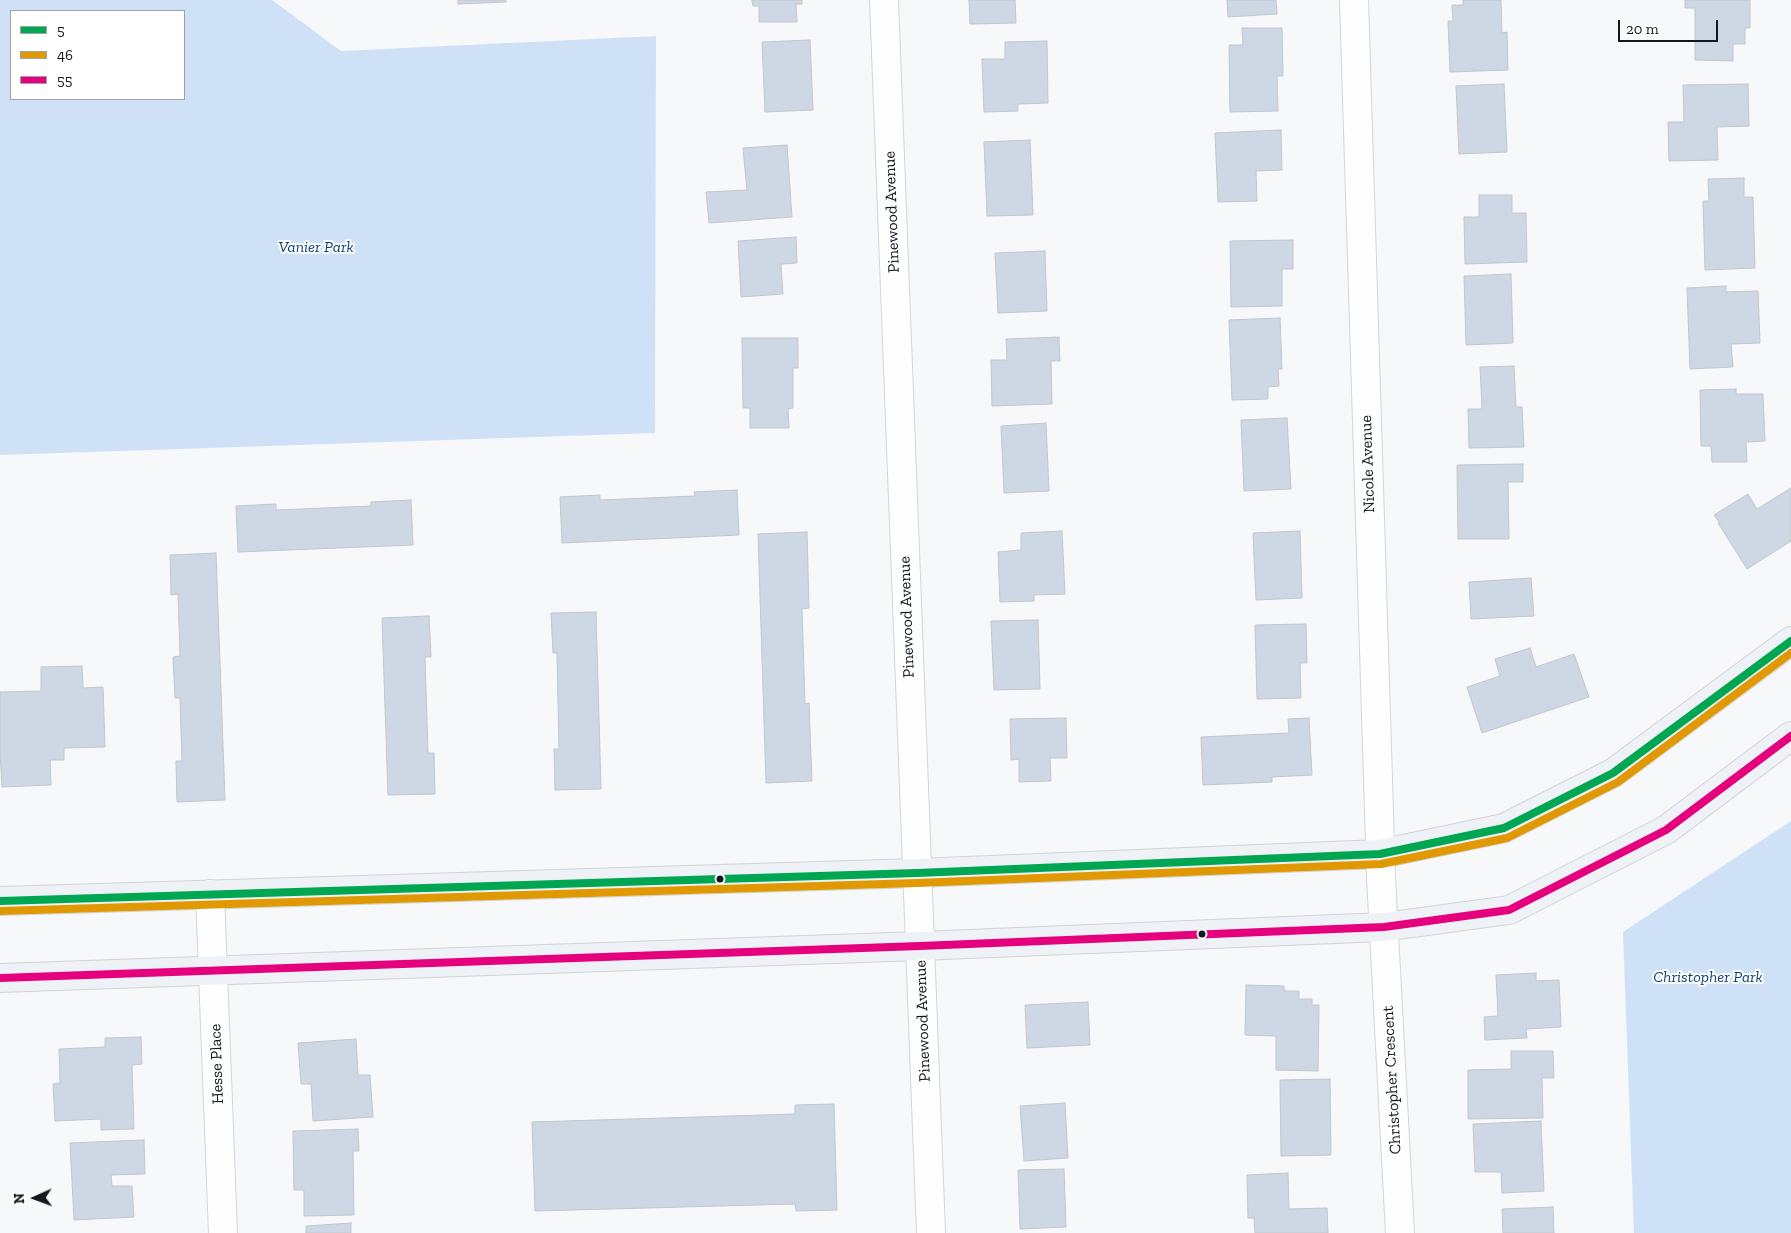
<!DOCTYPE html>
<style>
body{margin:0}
#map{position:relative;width:1791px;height:1233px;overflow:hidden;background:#f6f8fa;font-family:"Zilla Slab",serif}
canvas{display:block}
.legend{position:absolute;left:10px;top:10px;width:175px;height:90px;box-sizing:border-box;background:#fff;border:1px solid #a0a3a5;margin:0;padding:6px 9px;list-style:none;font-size:15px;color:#12181f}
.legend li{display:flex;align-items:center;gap:10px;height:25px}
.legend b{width:25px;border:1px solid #a0a3a5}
.north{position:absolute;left:10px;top:1173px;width:50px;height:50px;-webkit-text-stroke:4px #fff;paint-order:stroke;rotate:268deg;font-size:14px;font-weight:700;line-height:20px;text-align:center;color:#12181f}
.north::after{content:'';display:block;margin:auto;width:18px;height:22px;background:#12181f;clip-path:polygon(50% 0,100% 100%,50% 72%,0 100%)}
.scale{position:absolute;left:1618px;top:20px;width:100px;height:22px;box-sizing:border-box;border:2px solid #12181f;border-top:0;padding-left:6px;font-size:15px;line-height:18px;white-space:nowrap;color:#12181f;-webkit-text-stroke:4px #fff;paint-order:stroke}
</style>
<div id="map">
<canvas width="1791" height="1233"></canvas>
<ul class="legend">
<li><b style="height:6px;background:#00a651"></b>5</li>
<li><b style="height:6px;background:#e09803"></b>46</li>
<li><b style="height:6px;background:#e5007d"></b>55</li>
</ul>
<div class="north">N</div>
<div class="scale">20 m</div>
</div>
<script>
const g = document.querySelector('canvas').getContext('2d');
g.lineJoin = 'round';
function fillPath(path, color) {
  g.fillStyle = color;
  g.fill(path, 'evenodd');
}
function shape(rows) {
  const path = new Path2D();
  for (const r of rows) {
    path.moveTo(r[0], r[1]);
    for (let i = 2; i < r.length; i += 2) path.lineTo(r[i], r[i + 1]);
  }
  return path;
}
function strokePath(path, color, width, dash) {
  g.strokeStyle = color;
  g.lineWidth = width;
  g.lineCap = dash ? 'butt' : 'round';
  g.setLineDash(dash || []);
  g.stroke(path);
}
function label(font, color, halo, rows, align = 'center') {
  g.font = font + ' "Zilla Slab",serif';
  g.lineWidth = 4;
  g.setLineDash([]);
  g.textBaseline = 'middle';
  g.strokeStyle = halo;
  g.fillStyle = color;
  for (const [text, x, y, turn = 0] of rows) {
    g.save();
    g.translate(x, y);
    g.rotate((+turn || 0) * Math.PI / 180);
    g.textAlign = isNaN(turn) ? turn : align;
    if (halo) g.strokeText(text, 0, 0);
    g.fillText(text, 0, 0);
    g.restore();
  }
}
fillPath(shape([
 [0,0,272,0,341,51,656,36,655,433,0,455],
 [184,11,184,99,11,99,11,11],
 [1791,821,1791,1233,1634,1233,1623,932]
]), '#cfe1f7');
const building = shape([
 [458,0,506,0,506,2,458,4,458,0],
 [752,0,802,0,802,4,796,4,797,22,759,22,759,6,753,6,752,0],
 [969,0,1015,0,1016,23,970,24,969,0],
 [1227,0,1276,0,1277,14,1228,17,1227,0],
 [1463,0,1501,0,1502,33,1507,32,1508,70,1450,72,1448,21,1453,21,1452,5,1463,5,1463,0],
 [1685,0,1750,0,1750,28,1745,28,1745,44,1733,44,1733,61,1695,60,1695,8,1685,8,1685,0],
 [1242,28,1282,28,1283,76,1277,76,1278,111,1230,112,1229,45,1243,45,1242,28],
 [810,40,813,110,765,112,762,42,810,40],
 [1047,41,1048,103,1018,104,1018,111,984,112,982,59,1005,59,1005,42,1047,41],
 [1504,84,1507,152,1459,154,1456,86,1504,84],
 [1748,84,1749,126,1717,127,1718,160,1669,161,1668,122,1684,122,1683,85,1748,84],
 [1281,130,1282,170,1256,171,1257,201,1218,202,1215,133,1281,130],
 [1030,140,1033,215,987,216,984,142,1030,140],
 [787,145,792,217,709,223,706,192,747,190,743,148,787,145],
 [1744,178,1744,197,1753,197,1755,268,1705,270,1703,201,1709,201,1708,179,1744,178],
 [1479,195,1512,195,1512,213,1526,213,1527,262,1465,264,1464,217,1479,217,1479,195],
 [796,237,797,263,781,264,783,294,741,297,738,241,796,237],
 [1293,240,1293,269,1282,269,1282,306,1231,307,1230,241,1293,240],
 [1045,251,1047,311,998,313,995,253,1045,251],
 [1511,274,1513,343,1466,345,1464,276,1511,274],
 [1726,286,1726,292,1758,291,1760,343,1731,344,1733,367,1690,369,1687,288,1726,286],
 [1280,318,1282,369,1278,369,1279,386,1268,387,1268,399,1232,400,1229,320,1280,318],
 [1059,337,1060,361,1051,361,1052,404,992,406,991,360,1007,360,1006,339,1059,337],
 [742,338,798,338,798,368,793,368,793,408,788,409,789,428,750,428,750,408,743,408,742,338],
 [1514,366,1516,407,1522,407,1524,447,1469,448,1468,409,1482,409,1480,367,1514,366],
 [1736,389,1736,394,1763,394,1765,441,1746,442,1747,462,1712,462,1711,446,1701,446,1700,390,1736,389],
 [1287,418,1291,489,1244,491,1241,420,1287,418],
 [1046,423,1049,491,1004,493,1001,426,1046,423],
 [1523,464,1523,482,1508,482,1509,539,1458,539,1457,465,1523,464],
 [1791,488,1791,541,1747,569,1718,523,1719,522,1714,515,1748,494,1757,509,1791,488],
 [737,490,739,535,562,543,560,497,600,495,600,500,695,496,694,492,737,490],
 [411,500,413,545,238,552,236,506,276,504,276,510,371,506,371,502,411,500],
 [1062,531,1065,594,1034,595,1034,601,1000,602,998,552,1021,550,1021,533,1062,531],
 [1300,531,1302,598,1256,600,1253,533,1300,531],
 [807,532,809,608,802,609,805,704,809,703,812,781,766,783,758,534,807,532],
 [216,553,225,800,177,802,176,761,182,761,180,698,175,698,173,657,180,656,178,594,171,595,170,555,216,553],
 [1531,578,1534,616,1471,619,1469,582,1531,578],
 [596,612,601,789,555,790,554,749,559,749,557,653,553,653,551,613,596,612],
 [429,616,431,657,425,657,428,753,434,753,435,794,388,795,382,618,429,616],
 [1038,620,1040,689,994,690,991,621,1038,620],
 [1306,624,1307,663,1300,663,1301,698,1257,699,1255,625,1306,624],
 [1530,648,1536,667,1574,654,1589,697,1482,733,1467,687,1500,676,1495,659,1530,648],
 [82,666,83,688,103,687,105,747,64,748,64,760,50,760,51,785,2,787,0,752,0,692,41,691,41,667,82,666],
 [1066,718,1067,758,1050,758,1051,781,1019,782,1019,759,1011,760,1010,719,1066,718],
 [1309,718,1312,775,1272,777,1272,782,1203,785,1201,737,1289,733,1288,719,1309,718],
 [1536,973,1536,981,1559,980,1561,1027,1526,1029,1527,1038,1485,1040,1484,1017,1498,1016,1496,975,1536,973],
 [1246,985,1284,986,1284,991,1299,991,1299,999,1312,999,1312,1005,1319,1005,1318,1071,1276,1070,1276,1036,1245,1035,1246,985],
 [1088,1002,1090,1045,1027,1048,1025,1005,1088,1002],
 [141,1037,142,1064,132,1065,134,1129,101,1130,101,1119,55,1121,53,1084,60,1083,59,1049,105,1047,105,1038,141,1037],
 [356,1039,358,1075,370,1075,373,1117,313,1121,311,1084,301,1084,298,1043,356,1039],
 [1511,1051,1553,1051,1554,1078,1542,1078,1543,1118,1468,1119,1468,1070,1511,1069,1511,1051],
 [1330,1079,1331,1155,1281,1156,1280,1080,1330,1079],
 [1065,1103,1068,1158,1024,1161,1020,1106,1065,1103],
 [834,1104,837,1210,796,1211,795,1204,535,1211,532,1122,795,1114,795,1105,834,1104],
 [1541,1121,1544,1191,1502,1193,1501,1172,1475,1172,1473,1124,1541,1121],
 [358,1129,359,1151,353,1151,354,1215,304,1216,304,1190,294,1190,293,1131,358,1129],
 [144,1140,145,1174,111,1175,112,1186,132,1186,134,1217,74,1220,70,1143,144,1140],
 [1064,1169,1066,1227,1020,1229,1018,1170,1064,1169],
 [1288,1173,1289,1209,1327,1208,1328,1233,1255,1233,1254,1218,1248,1218,1247,1175,1288,1173],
 [1553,1207,1554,1233,1503,1233,1502,1209,1553,1207],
 [351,1223,351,1233,306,1233,306,1226,351,1223]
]);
fillPath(building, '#ced8e4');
strokePath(building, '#c2c6cb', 1);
const minor = shape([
 [884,0,931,1233],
 [1354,0,1381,877,1400,1233],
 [210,894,223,1233]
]);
const major = shape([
 [0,901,917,873,1380,854,1504,828,1613,773,1791,641],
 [0,978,920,946,1384,927,1509,910,1666,830,1791,736]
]);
strokePath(minor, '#d1d6db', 30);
strokePath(major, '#d1d3d5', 30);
strokePath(minor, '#fefefe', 28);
strokePath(major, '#eef2f6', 28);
strokePath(shape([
 [0,901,917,873,1380,854,1504,828,1613,773,1791,641]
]), '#00a651', 8);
strokePath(shape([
 [0,911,917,883,1381,864,1507,838,1618,782,1791,653]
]), '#e09803', 8);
strokePath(shape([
 [0,978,920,946,1384,927,1509,910,1666,830,1791,736]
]), '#e5007d', 8);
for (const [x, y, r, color] of [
 [720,879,4.5,"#12181f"],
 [1202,934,4.5,"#12181f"]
]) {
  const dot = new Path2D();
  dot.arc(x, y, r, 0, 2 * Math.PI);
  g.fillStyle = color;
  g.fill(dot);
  strokePath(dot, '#fff', 2);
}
label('16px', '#12181f', '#fff', [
 ["Pinewood Avenue",892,212,-92],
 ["Nicole Avenue",1368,464,-92],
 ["Pinewood Avenue",907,617,-92],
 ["Pinewood Avenue",923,1021,-92],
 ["Hesse Place",217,1064,-92],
 ["Christopher Crescent",1392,1080,-93]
]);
label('italic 16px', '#0d4175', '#fff', [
 ["Vanier Park",316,247],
 ["Christopher Park",1708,977]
]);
</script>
